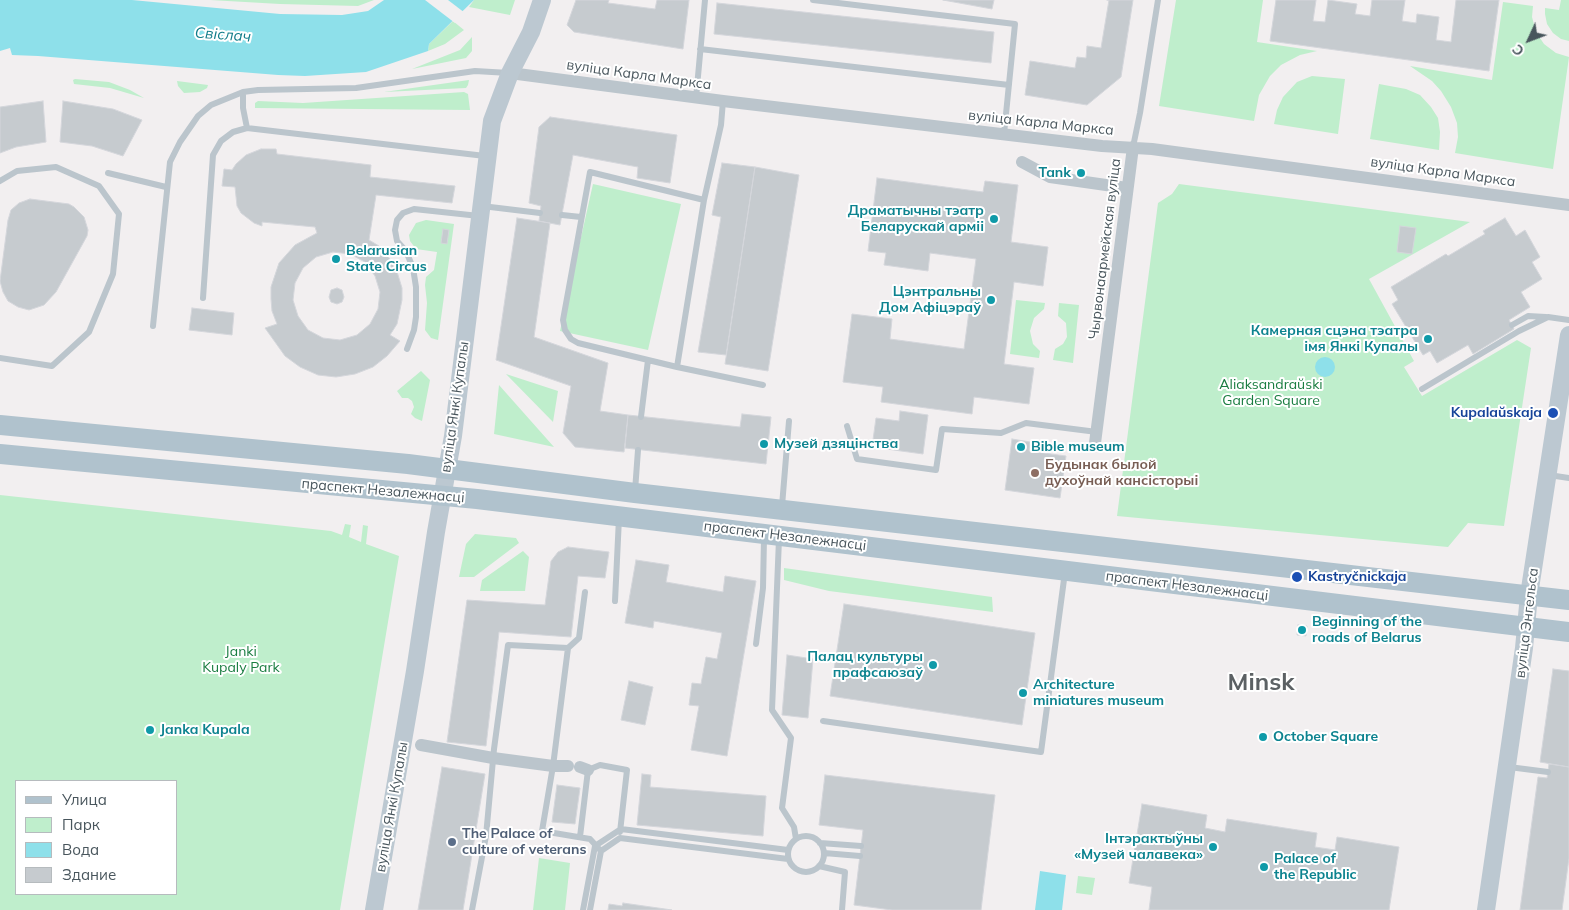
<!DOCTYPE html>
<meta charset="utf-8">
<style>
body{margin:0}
#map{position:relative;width:1569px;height:910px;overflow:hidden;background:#f2eff0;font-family:Mulish,sans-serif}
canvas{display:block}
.legend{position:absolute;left:15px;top:780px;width:162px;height:115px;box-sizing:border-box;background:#fff;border:1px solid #b6bbbe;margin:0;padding:6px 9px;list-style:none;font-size:15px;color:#48555c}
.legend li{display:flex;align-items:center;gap:10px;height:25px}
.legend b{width:25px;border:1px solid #b6bbbe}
.north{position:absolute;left:1504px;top:15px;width:50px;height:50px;-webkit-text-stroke:4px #fff;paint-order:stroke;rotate:227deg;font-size:14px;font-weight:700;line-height:20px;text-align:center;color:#48555c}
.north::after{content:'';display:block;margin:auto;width:18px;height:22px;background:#48555c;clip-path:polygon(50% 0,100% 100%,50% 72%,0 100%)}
</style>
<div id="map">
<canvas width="1569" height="910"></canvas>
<ul class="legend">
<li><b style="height:6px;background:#b0c2cd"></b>Улица</li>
<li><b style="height:14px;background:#bfeecc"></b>Парк</li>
<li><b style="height:14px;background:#8ee0ea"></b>Вода</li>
<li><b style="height:14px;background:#c6cbcf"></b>Здание</li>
</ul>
<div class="north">С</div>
</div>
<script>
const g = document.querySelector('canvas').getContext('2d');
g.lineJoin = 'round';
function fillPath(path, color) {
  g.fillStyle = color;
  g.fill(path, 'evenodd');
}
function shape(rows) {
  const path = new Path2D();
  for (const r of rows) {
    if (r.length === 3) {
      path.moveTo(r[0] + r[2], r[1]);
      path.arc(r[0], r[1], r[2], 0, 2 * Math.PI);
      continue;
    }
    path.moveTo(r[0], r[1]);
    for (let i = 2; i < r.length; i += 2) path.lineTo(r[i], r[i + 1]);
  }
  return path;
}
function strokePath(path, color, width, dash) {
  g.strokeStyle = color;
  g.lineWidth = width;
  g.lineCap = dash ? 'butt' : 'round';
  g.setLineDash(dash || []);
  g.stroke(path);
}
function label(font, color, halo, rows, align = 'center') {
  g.font = font + ' Mulish,sans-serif';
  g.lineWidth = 4;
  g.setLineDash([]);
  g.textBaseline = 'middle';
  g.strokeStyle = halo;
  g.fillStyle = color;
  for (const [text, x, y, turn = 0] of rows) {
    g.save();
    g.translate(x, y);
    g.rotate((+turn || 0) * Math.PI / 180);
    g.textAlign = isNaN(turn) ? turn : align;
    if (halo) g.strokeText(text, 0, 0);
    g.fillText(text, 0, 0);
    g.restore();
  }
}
fillPath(shape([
 [210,0,374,0,358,6,280,4],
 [474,0,515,0,510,15,469,7],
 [1176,0,1263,0,1257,42,1317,51,1300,55,1281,65,1270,76,1259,95,1254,121,1159,106],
 [1561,0,1569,0,1569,41,1561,39,1553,33,1547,24,1545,14,1545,8,1559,10],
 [1503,2,1533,6,1532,17,1536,32,1544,44,1556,53,1569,57,1553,169,1455,153,1458,137,1457,123,1451,107,1441,91,1432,81,1410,66,1492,80],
 [453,21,464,30,445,44,428,51,429,44],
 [472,37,472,51,466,58,412,69,460,50],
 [1312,76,1345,79,1338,134,1274,124,1277,110,1283,97,1297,82],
 [75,79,109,82,130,90,144,98,110,88,74,84,73,80],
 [469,80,468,85,466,88,384,92],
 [177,81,208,85,207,88,200,92,184,93,178,86],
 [1379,84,1406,89,1420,95,1431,107,1438,118,1440,132,1439,150,1370,139],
 [464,92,468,94,470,110,255,108,255,103,258,101,303,103],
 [593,184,681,204,648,350,560,331],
 [1179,184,1470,222,1369,279,1414,361,1404,367,1422,396,1517,340,1531,348,1504,526,1468,523,1448,547,1117,516,1158,203,1172,194],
 [426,220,454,224,438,340,431,338,425,330,427,303,425,285,426,277,434,270,437,252,416,249,410,241,409,235,416,223],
 [1016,300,1045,303,1044,309,1034,318,1030,331,1033,344,1040,351,1039,358,1010,354],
 [1059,303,1079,305,1073,363,1053,360,1055,349,1063,344,1067,337,1066,323,1058,316],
 [421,371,430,380,422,421,415,418,411,414,414,407,412,401,408,398,402,398,397,391],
 [506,374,558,391,553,422],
 [499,385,554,447,494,434],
 [0,495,331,531,342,535,345,524,351,525,349,537,361,542,363,525,368,526,366,544,399,556,340,910,0,910],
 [16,781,176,781,176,894,16,894],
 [475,534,516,538,519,543,474,577,459,577,466,544],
 [523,551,529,557,525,591,480,591,482,580],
 [784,568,992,597,993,612,829,591,784,580],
 [539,858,570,863,565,910,533,910],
 [1078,876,1095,878,1092,895,1076,893]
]), '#bfeecc');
fillPath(shape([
 [0,0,132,0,280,14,342,15,368,11,384,0,474,0,429,44,428,51,366,72,305,76,278,75,38,56,12,55,10,48,0,51],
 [1325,367,10],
 [1040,871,1066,875,1062,910,1035,910]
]), '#8ee0ea');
fillPath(shape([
 [425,0,448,0,465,13,455,23]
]), '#f2eff0');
const building = shape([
 [576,0,609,0,608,3,655,9,657,0,689,0,683,49,574,32,567,25,576,0],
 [943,0,994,0,992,9,943,0],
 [1107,0,1133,0,1121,77,1087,105,1025,95,1030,61,1075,68,1077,57,1086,58,1087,46,1101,48,1109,0,1107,0],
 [1276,0,1316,0,1313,21,1325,22,1328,0,1357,4,1355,14,1370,16,1372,0,1405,0,1402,21,1416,23,1417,14,1439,17,1436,40,1451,42,1456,0,1499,0,1489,71,1270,41,1276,0],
 [717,3,994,32,991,63,714,34,717,3],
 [43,101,46,142,16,147,0,153,0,107,43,101],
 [63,101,113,109,142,120,123,156,92,146,60,142,63,101],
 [550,117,677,135,670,183,637,178,638,167,573,155,560,225,539,221,541,206,529,203,539,127,550,117],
 [261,149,276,149,277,154,371,165,370,177,455,186,452,203,376,195,369,240,379,246,395,265,402,288,402,300,397,324,390,335,400,341,387,356,373,367,355,374,336,377,318,375,300,367,285,356,265,328,277,324,272,311,271,299,271,287,279,263,295,245,317,233,315,227,262,222,262,226,254,223,241,213,237,206,235,187,222,186,224,169,232,170,236,164,246,155,261,149],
 [722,163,755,167,726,355,698,352,721,217,712,215,722,163],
 [755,167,799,175,768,371,725,364,755,167],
 [877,178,983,192,985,181,1018,185,1011,242,1048,247,1043,286,1014,282,1004,364,1034,368,1029,404,974,397,972,414,881,402,883,387,843,382,852,314,892,319,890,339,964,349,976,259,930,253,928,271,884,265,886,253,868,251,877,178],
 [30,199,69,204,74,207,84,217,88,230,87,236,56,292,44,305,29,310,18,307,8,301,3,292,0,281,8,220,11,210,19,203,30,199],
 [517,218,550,223,534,337,608,363,600,411,628,415,624,452,575,447,563,433,571,386,496,360,517,218],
 [1505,218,1516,236,1525,230,1540,257,1532,262,1542,279,1521,292,1530,307,1509,320,1514,329,1473,354,1468,345,1437,363,1430,351,1423,355,1392,304,1398,300,1391,287,1446,254,1448,256,1485,234,1483,231,1505,218],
 [1400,226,1416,228,1412,254,1397,252,1400,226],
 [443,229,449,230,447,244,441,243,443,229],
 [333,252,350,254,365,262,375,276,380,292,378,309,370,324,357,335,340,340,323,338,308,330,298,316,293,300,295,283,303,268,316,257,333,252],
 [337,288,342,290,344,297,342,302,337,304,331,302,329,297,331,290,337,288],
 [192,308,234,313,232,335,189,330,192,308],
 [900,411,928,415,923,454,872,447,876,418,899,421,900,411],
 [742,414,771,417,766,464,625,448,628,415,740,427,742,414],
 [1012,439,1030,442,1029,451,1066,456,1060,498,1005,490,1012,439],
 [568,547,609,552,605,578,578,576,571,637,499,632,486,746,447,742,467,600,545,605,551,561,558,552,568,547],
 [636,560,669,565,666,582,723,592,725,576,756,581,727,756,691,750,699,706,689,705,692,683,701,684,706,657,717,659,722,633,654,621,653,628,625,623,636,560],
 [844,604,1035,633,1022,725,830,696,844,604],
 [1298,625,1307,626,1306,636,1297,635,1298,625],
 [787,655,813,659,808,718,782,715,787,655],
 [1553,669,1569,671,1569,767,1540,762,1553,669],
 [629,681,653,687,645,725,621,720,629,681],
 [1549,764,1569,767,1569,858,1562,910,1520,910,1538,777,1547,778,1549,764],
 [442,767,485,774,463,910,418,910,442,767],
 [642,774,651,775,650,787,766,796,763,836,637,825,642,774],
 [825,775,995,795,981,910,892,910,854,905,863,830,819,825,825,775],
 [557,785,580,788,575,824,552,822,557,785],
 [1142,804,1207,815,1205,828,1225,832,1227,819,1317,833,1315,847,1335,850,1337,837,1399,847,1389,910,1149,910,1152,887,1129,883,1142,804],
 [623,903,672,910,608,910,609,904,622,906,623,903]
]);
fillPath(building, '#c6cbcf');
strokePath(building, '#d4d6db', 1);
strokePath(shape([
 [813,0,1015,24,1004,134],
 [700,49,1009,85],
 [243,92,243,108,247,128],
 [696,98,705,0],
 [1133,147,1140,113,1158,0],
 [108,173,166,187],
 [0,181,17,171,56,167,99,186,119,214,113,274,89,332,52,366,0,358],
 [704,200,590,172,563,320,565,330,571,339,578,343,677,367,763,385],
 [482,206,540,213],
 [562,215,581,217],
 [203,298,213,155,221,141,233,132,247,128,485,156],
 [1512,325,1528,316,1546,317],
 [153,326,170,162,180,142,198,116,211,105,243,92,258,90,356,88,475,71,509,73],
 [407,349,414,330,416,317,416,287,413,268,406,251,397,241,395,230,397,220,403,213,414,209,479,216],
 [677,367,704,200,721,125,723,101],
 [1422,389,1519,331,1548,317,1569,320],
 [641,417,648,360],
 [847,426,857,459,936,470,942,429,1001,433,1026,423,1097,432],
 [1549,475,1569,478],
 [635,491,638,450],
 [782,506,789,421],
 [779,539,772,710,791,738,782,808,794,827,796,839],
 [615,601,619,518],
 [756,644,763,588,764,538],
 [568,648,579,638,585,592],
 [823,721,1041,752,1065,572],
 [1509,767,1548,772],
 [806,854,18],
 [580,837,588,770,600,765,627,770,620,832],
 [820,843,861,846],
 [824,853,860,856],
 [819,866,845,872,842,910],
 [472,910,486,836,494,749,508,645,568,648,553,766,542,831,590,839,601,851],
 [583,910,595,846,621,829,788,850],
 [590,910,601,851,620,838,788,859]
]), '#bbc5cc', 6);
strokePath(shape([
 [510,73,723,101,1102,146,1152,149,1569,205],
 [1022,162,1050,177,1127,188],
 [1095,443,1133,147],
 [421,745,493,758,553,766,568,766],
 [580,767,588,770]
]), '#bbc5cc', 12);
strokePath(shape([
 [374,910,415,671,436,532,453,436,492,121,510,73,531,32,542,0],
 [1486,910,1524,648,1529,595,1569,335]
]), '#bcc8d1', 18);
strokePath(shape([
 [0,425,408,464,635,493,1569,600],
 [0,454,477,499,1569,632]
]), '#b0c2cd', 20);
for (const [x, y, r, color] of [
 [1081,173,5,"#0f9aa8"],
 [994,219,5,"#0f9aa8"],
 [336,259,5,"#0f9aa8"],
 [991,300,5,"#0f9aa8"],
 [1428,339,5,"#0f9aa8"],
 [1553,413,6,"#1a4fb4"],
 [764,444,5,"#0f9aa8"],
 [1021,447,5,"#0f9aa8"],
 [1035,473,5,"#8d6e63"],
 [1297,577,6,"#1a4fb4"],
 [1302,630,5,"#0f9aa8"],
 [933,665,5,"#0f9aa8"],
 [1023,693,5,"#0f9aa8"],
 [150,730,5,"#0f9aa8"],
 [1263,737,5,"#0f9aa8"],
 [452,842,5,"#5c6f8a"],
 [1213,847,5,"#0f9aa8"],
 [1264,867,5,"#0f9aa8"]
]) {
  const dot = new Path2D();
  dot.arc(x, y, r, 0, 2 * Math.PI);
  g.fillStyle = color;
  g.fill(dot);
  strokePath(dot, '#fff', 2);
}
label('14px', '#48555c', '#fff', [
 ["вуліца Карла Маркса",639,75,8],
 ["вуліца Карла Маркса",1041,123,6],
 ["вуліца Карла Маркса",1443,172,8],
 ["Чырвонаармейская вуліца",1105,249,-83],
 ["вуліца Янкі Купалы",455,407,-82],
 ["праспект Незалежнасці",383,491,5],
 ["праспект Незалежнасці",785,536,7],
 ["праспект Незалежнасці",1187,586,7],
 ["вуліца Энгельса",1527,623,-83],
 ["вуліца Янкі Купалы",392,807,-80]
]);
label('bold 14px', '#0d838f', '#fff', [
 ["Tank",1071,173,"right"],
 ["Драматычны тэатр",984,211,"right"],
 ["Беларускай арміі",984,227,"right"],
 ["Belarusian",346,251],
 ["State Circus",346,267],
 ["Цэнтральны",981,292,"right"],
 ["Дом Афіцэраў",981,308,"right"],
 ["Камерная сцэна тэатра",1418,331,"right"],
 ["імя Янкі Купалы",1418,347,"right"],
 ["Музей дзяцінства",774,444],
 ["Bible museum",1031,447],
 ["Beginning of the",1312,622],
 ["roads of Belarus",1312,638],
 ["Палац культуры",923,657,"right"],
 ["прафсаюзаў",923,673,"right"],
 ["Architecture",1033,685],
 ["miniatures museum",1033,701],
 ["Janka Kupala",160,730],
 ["October Square",1273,737],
 ["Інтэрактыўны",1203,839,"right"],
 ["«Музей чалавека»",1203,855,"right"],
 ["Palace of",1274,859],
 ["the Republic",1274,875]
], 'left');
label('14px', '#1a7d41', '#fff', [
 ["Aliaksandraŭski",1271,385],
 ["Garden Square",1271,401],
 ["Janki",241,652],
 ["Kupaly Park",241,668]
]);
label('bold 14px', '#164399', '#fff', [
 ["Kupalaŭskaja",1542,413],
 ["Kastryčnickaja",1308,577,"left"]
], 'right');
label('bold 14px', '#785e54', '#fff', [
 ["Будынак былой",1045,465],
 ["духоўнай кансісторыі",1045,481]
], 'left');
label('bold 14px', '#4e5e75', '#fff', [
 ["The Palace of",462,834],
 ["culture of veterans",462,850]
], 'left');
label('italic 15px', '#107c89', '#fff', [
 ["Свіслач",223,35,4]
]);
label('bold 24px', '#5c6164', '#fff', [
 ["Minsk",1261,683]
]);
</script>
